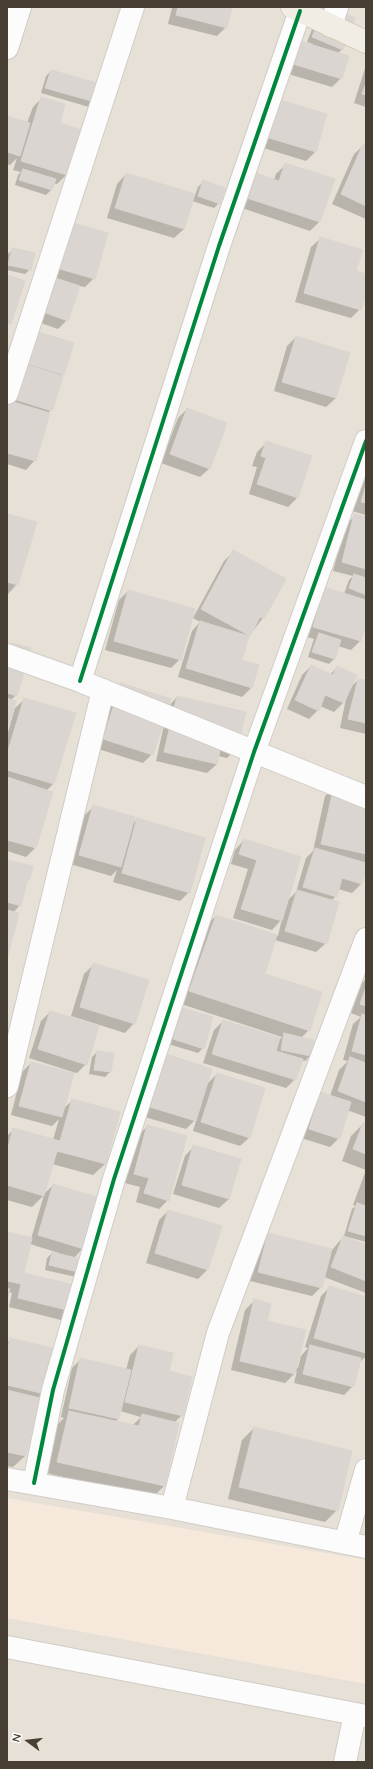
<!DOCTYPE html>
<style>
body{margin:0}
#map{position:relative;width:373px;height:1769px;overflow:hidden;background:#f2eeea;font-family:Quicksand,sans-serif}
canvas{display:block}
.frame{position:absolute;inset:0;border:8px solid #483f34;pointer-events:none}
.north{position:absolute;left:8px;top:1721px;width:40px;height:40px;-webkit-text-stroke:3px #fff;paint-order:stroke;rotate:285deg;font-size:11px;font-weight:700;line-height:16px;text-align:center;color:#483f34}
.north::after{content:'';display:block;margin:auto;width:14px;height:18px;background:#483f34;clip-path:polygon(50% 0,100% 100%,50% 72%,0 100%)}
</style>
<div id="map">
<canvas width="373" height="1769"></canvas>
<div class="frame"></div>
<div class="north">N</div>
</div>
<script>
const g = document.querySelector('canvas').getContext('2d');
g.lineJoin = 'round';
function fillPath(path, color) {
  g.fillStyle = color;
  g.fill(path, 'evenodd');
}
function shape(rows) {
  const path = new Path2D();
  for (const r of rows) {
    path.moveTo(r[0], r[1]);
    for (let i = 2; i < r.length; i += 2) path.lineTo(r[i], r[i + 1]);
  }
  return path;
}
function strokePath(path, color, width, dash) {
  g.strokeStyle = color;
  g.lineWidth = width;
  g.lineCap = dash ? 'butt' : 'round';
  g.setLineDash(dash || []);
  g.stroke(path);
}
fillPath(shape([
 [7,7,366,7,366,1762,7,1762]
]), '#e6e0d6');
fillPath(shape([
 [7,1498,366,1560,366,1684,7,1618]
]), '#f6e9db');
fillPath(shape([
 [168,7,231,7,226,27,217,36,168,24,172,8],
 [324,7,342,49,338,54,341,78,332,87,285,73,291,51,312,46,313,44,307,42,319,12],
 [366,65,366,107,354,103],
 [51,71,99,84,89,107,41,93,46,76],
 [42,98,58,123,66,175,57,184,53,183,51,190,46,195,15,185,18,175,21,172,13,170,17,158,10,165,7,164,7,117,27,123,33,107],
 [269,110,326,115,315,152,306,161,257,146],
 [364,145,366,146,366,219,332,204,354,154],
 [285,165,320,221,310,231,236,206,244,182,274,180,276,174],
 [126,174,195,195,198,187,203,182,219,203,214,208,192,201,184,229,174,238,107,218,117,184],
 [106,234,94,278,85,287,79,286,67,320,58,329,26,318,46,276],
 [321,238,355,272,366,275,366,290,360,309,351,318,295,302,311,247],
 [13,249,30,269,25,274,7,270,8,254],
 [296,337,336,398,326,407,274,391,287,346],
 [20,339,63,374,51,410,49,412,35,460,26,470,7,464,7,374],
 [187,409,210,468,200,477,161,463,178,418],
 [266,443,297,498,288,507,249,494,257,467,252,466,257,452],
 [366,479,366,515,352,511,361,484],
 [7,515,17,584,8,594,7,593],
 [355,516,366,519,366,619,360,641,351,650,338,646,334,659,329,664,308,657,314,639,304,636,324,588,344,594,349,580,353,576,333,571,345,525],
 [233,552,263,618,248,637,240,660,251,688,242,697,178,677,192,631,200,622,193,618,224,561],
 [128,591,180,659,171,668,105,650,119,600],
 [13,644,16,695,11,700,7,725,7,651],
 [311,666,330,675,337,667,350,688,358,680,366,681,366,734,340,728,347,694,343,703,334,712,320,706,318,710,309,719,287,709,302,675],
 [121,684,167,708,177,697,236,749,227,758,218,756,217,764,207,773,156,761,166,716,152,754,143,763,95,748,112,694],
 [25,699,74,714,53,784,46,791,52,792,35,848,26,857,7,851,7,736,15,708],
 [335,787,366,794,366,866,361,884,352,893,338,889,336,896,331,901,326,943,316,952,275,940,263,974,309,1030,301,1038,313,1040,310,1056,305,1061,301,1060,295,1079,286,1088,203,1063,214,1030,223,1021,280,1039,282,1037,178,1003,204,927,216,916,278,936,282,919,272,930,233,918,248,869,231,864,235,850,244,840,287,901,296,892,306,858,313,851,325,796],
 [94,806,132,825,137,819,189,892,180,901,113,882,117,870,111,876,70,864,85,815],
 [7,861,29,878,26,882,20,905,13,913,7,956],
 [94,964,134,1023,125,1033,71,1016,84,974],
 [366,979,366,1117,347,1110,339,1138,330,1147,301,1138,311,1102,321,1093,330,1096,339,1070,348,1061,343,1060,353,1024,361,1017,351,1013,362,983],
 [182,1009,203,1048,198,1053,168,1044,177,1014],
 [50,1012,86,1064,77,1073,73,1072,63,1109,73,1100,105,1164,93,1175,52,1164,43,1195,53,1185,83,1248,74,1258,84,1260,76,1277,45,1270,47,1258,52,1253,59,1254,59,1253,30,1244,23,1273,71,1311,61,1320,9,1307,12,1293,8,1292,7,1297,7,1233,31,1239,44,1195,32,1207,7,1200,7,1136,14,1129,53,1140,59,1119,52,1126,11,1115,22,1072,31,1063,72,1074,73,1072,29,1058,41,1021],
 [97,1052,113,1054,110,1072,105,1077,89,1074,92,1057],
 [157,1065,206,1085,217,1074,250,1137,240,1146,193,1131,197,1118,186,1129,141,1116],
 [363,1124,366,1125,366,1242,344,1236,352,1209,356,1206,353,1205,366,1170,342,1161,351,1136],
 [148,1126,168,1200,159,1209,136,1202,140,1187,125,1183,138,1135],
 [194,1146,240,1160,229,1199,219,1208,173,1194,185,1156],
 [168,1211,207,1270,198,1279,146,1263,159,1220],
 [269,1234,332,1250,343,1237,366,1246,366,1293,324,1277,321,1287,312,1296,250,1281,259,1243],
 [330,1287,366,1298,366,1356,359,1363,353,1386,344,1395,294,1383,297,1371,285,1383,231,1370,245,1310,254,1301,296,1367,298,1368,301,1356,308,1348,305,1347,321,1296],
 [11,1339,45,1393,39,1399,25,1456,13,1467,7,1466,7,1343],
 [139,1346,168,1372,182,1415,174,1423,178,1424,164,1486,153,1497,46,1473,58,1424,64,1418,61,1417,72,1368,81,1359,126,1370,130,1355],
 [120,1411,141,1417,132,1426,115,1422,118,1419],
 [254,1428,337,1510,325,1522,228,1499,242,1440]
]), '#0003');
const building = shape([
 [178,7,232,7,227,28,176,15,178,7],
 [324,7,327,7,355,18,343,50,312,37,324,7],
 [300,41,349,56,342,79,293,64,300,41],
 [51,70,100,84,95,102,45,88,51,70],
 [366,83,366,95,362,94,366,83],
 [41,97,65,104,60,123,81,130,67,175,21,161,41,97],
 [277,99,327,114,316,152,266,137,277,99],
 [7,116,30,123,20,156,7,152,7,116],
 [363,144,366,145,366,206,341,194,363,144],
 [285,163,335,179,320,222,244,197,253,172,279,181,285,163],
 [23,169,56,179,52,190,19,180,23,169],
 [126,173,195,194,184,229,115,208,126,173],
 [203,180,225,188,220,204,198,196,203,180],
 [62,220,108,233,95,279,49,266,62,220],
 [320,237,363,250,356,271,366,274,366,294,361,310,304,293,320,237],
 [12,248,35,253,31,270,8,265,12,248],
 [7,275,25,281,11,324,7,323,7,275],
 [46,275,80,286,68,321,35,309,46,275],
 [29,329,74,343,64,375,18,361,29,329],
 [296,336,350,353,336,398,282,382,296,336],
 [17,362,63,376,52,411,7,397,17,362],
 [7,400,50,413,36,461,7,453,7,400],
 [187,408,227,423,210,469,170,454,187,408],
 [266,441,312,456,298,498,257,484,266,458,261,456,266,441],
 [366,485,366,503,361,502,366,485],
 [7,514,37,522,18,585,7,582,7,514],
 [354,514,366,517,366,569,342,562,354,514],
 [233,550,286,579,264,619,260,617,250,636,201,609,233,550],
 [354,574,366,578,366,595,349,588,354,574],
 [324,587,366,600,366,623,361,641,313,627,324,587],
 [128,590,195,609,181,660,114,641,128,590],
 [200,621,249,636,242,660,259,665,252,688,186,668,200,621],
 [319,633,341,640,335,659,312,652,319,633],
 [13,643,31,648,17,696,7,693,7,657,9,657,13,643],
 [311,665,333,675,337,666,357,675,344,703,325,695,319,711,295,700,311,665],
 [358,679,366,680,366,723,348,719,358,679],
 [121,683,171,699,153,755,103,739,121,683],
 [177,696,246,712,237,749,221,746,217,764,164,752,177,696],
 [7,698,16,701,9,724,7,724,7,698],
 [24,698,76,713,54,784,7,770,7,754,24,698],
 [7,777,53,792,36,848,7,840,7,777],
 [334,786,366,793,366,854,321,844,334,786],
 [93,805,135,817,121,867,79,855,93,805],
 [137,818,205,838,190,893,122,873,137,818],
 [244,839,301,857,282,921,241,909,257,860,239,854,244,839],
 [315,848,366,863,366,870,362,884,342,878,337,897,303,887,315,848],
 [7,860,33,866,30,879,28,878,21,906,7,902,7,860],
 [297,890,339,902,327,944,285,931,297,890],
 [7,910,19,913,8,956,7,956,7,910],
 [216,915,277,935,265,974,322,992,310,1031,189,991,216,915],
 [93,963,149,980,135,1024,80,1007,93,963],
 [366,987,366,1006,360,1004,366,987],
 [182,1008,213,1017,204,1049,173,1039,182,1008],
 [50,1011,99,1026,87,1065,38,1049,50,1011],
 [362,1014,366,1015,366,1055,352,1051,362,1014],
 [223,1020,280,1038,276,1051,303,1059,296,1080,212,1054,223,1020],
 [284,1033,314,1040,311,1056,281,1050,284,1033],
 [97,1051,114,1053,111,1072,94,1070,97,1051],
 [166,1054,212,1069,196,1121,150,1107,166,1054],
 [350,1057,366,1063,366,1102,338,1091,350,1057],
 [31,1062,74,1073,62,1117,19,1106,31,1062],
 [217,1073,265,1088,250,1138,201,1122,217,1073],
 [320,1092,351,1102,340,1139,309,1129,320,1092],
 [72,1099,120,1112,106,1164,57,1151,44,1196,7,1185,7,1151,13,1128,60,1141,72,1099],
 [363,1123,366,1124,366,1154,353,1149,363,1123],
 [147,1125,187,1136,169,1201,144,1193,149,1178,134,1174,147,1125],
 [193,1145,241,1159,229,1199,182,1185,193,1145],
 [53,1184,100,1198,84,1249,38,1235,53,1184],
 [357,1203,366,1206,366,1236,348,1231,357,1203],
 [168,1210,222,1226,208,1270,155,1253,168,1210],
 [7,1232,32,1238,24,1273,78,1286,71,1311,18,1298,21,1284,7,1281,7,1232],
 [268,1233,332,1249,322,1288,258,1272,268,1233],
 [343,1236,366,1245,366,1281,331,1267,343,1236],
 [52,1252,85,1260,82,1273,49,1265,52,1252],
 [329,1286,366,1297,366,1353,314,1338,329,1286],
 [7,1288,10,1289,7,1300,7,1288],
 [254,1299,271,1304,267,1321,306,1330,295,1374,240,1361,254,1299],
 [10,1338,56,1349,45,1394,7,1385,7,1352,10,1338],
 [139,1345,173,1353,169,1371,192,1377,183,1416,125,1402,139,1345],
 [310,1345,361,1358,354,1387,303,1374,310,1345],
 [80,1358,131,1370,119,1419,69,1408,80,1358],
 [7,1390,40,1398,26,1456,7,1452,7,1390],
 [69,1411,139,1426,142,1414,179,1423,165,1486,57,1462,69,1411],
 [254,1427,352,1451,338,1511,239,1487,254,1427]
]);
fillPath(building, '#dad5d0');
strokePath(building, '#dad5cf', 1);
const minor = shape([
 [331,26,337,7],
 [7,48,20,7],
 [7,393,133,7],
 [7,655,80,681,366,797],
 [80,681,219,246,300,11],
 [7,1086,103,690],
 [7,1479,172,1508,366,1547],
 [34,1483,53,1390,114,1179,254,752,366,441],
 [172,1508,218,1333,366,939],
 [345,1543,366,1470],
 [7,1647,366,1716],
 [345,1762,355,1714]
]);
const major = shape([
 [292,7,366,42]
]);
strokePath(minor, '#d0ccc7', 24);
strokePath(major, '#d6cab5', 24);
strokePath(minor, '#fdfcfc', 22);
strokePath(major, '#f1ece4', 22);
strokePath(shape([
 [80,681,219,246,300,11],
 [34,1483,53,1390,114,1179,254,752,366,441]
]), '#00873e', 4);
</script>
